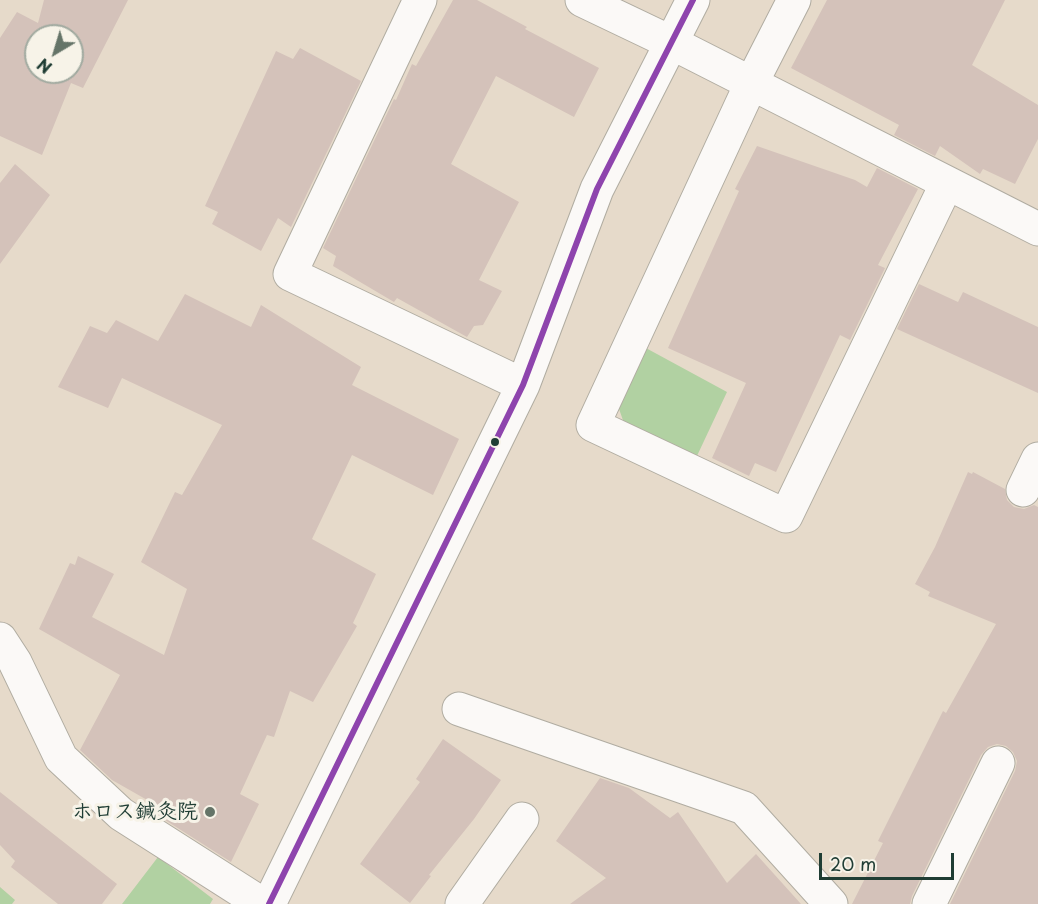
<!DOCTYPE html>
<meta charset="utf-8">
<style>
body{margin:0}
#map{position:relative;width:1038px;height:904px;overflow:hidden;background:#e6daca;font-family:"Playpen Sans",sans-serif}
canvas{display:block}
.north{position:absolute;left:24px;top:24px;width:60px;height:60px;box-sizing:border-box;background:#f7f3e8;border:2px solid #a1aaa0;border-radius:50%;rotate:218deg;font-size:16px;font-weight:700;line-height:24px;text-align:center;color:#1f3d34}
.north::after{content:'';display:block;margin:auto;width:21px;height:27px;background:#657468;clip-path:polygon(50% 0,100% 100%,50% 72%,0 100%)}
.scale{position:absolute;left:819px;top:853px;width:135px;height:27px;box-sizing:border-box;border:3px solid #1f3d34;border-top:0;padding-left:8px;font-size:18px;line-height:21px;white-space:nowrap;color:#1f3d34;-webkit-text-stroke:4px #f7f3e8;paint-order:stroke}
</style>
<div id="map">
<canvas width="1038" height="904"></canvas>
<div class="north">N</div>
<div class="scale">20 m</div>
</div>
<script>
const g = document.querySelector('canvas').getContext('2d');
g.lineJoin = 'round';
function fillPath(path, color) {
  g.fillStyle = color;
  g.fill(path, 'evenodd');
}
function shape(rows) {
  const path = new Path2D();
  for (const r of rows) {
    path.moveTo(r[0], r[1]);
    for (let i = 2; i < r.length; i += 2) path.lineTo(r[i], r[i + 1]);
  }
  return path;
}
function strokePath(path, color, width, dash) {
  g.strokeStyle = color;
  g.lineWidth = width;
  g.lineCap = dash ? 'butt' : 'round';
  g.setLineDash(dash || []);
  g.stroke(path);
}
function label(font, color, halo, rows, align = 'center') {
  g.font = font + ' "Playpen Sans","Klee One",sans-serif';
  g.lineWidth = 6;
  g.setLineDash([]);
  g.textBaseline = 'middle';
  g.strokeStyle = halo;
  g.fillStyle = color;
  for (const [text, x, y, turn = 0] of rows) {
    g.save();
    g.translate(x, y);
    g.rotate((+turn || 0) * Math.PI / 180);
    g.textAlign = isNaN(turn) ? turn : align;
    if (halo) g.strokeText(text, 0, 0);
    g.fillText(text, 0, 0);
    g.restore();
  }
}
fillPath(shape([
 [644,347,727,392,696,458,625,426,618,406],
 [158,857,213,899,210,904,122,904],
 [0,887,15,900,12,904,0,904]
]), '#b1d1a2');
fillPath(shape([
 [44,0,128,0,83,88,71,83,42,155,0,136,0,38,17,12,38,23],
 [36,36,72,36,72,72,36,72],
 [453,0,477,0,527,27,525,29,599,68,574,117,496,76,451,164,519,202,479,280,502,291,483,325,474,326,467,337,397,298,394,302,333,266,336,256,323,248,394,99,396,100,412,64,416,66],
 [827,0,1005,0,972,65,1038,105,1038,139,1015,184,983,169,980,174,940,146,935,156,894,135,899,125,791,68],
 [300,48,361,81,291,227,278,218,261,251,212,224,218,212,205,206,276,51,293,59],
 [757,146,855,180,867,187,877,168,918,189,878,265,885,268,850,340,840,335,776,472,755,463,749,476,712,458,746,383,668,348,739,191,735,189],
 [15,164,50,195,0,264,0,183],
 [919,284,958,302,963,292,1038,327,1038,393,897,329],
 [185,294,251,327,261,305,361,367,352,385,459,439,433,495,352,455,312,539,376,574,353,623,357,626,313,702,290,691,274,737,267,735,240,794,259,804,231,862,151,811,156,805,112,780,80,750,120,675,39,629,70,563,75,565,78,556,114,574,92,617,164,655,187,589,141,562,175,492,182,495,222,425,122,378,108,408,58,387,90,326,107,333,116,320,158,341],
 [968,472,972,474,973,472,1005,489,1007,500,1014,507,1024,509,1034,505,1038,507,1038,904,950,904,1015,771,1017,761,1013,752,1006,746,997,744,988,747,981,755,912,896,910,904,852,904,883,843,878,841,943,711,946,713,996,624,928,596,930,592,915,584,935,547],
 [443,739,501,780,474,819,429,875,431,876,410,903,360,864,420,782,416,779],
 [600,778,629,788,670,818,678,812,727,883,756,854,801,904,570,904,606,878,556,841],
 [0,792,117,884,102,904,58,904,11,867,15,861,0,845]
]), '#d4c2ba');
const minor = shape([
 [420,0,290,274,523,385],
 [582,0,672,43,1038,229],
 [794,0,751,84,593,425,786,516,947,183],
 [1023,490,1038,459],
 [0,639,15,662,61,758,121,814,262,904],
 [459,709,744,808,831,904],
 [269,904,523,385,597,189,693,0],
 [462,904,522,819],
 [929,904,998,763]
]);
strokePath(minor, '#b0aca1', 35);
strokePath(minor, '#fbf9f7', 33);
strokePath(shape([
 [269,904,523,385,597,189,693,0]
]), '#8e44ad', 6);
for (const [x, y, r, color] of [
 [495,442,5,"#1f3d34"],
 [210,812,6,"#657468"]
]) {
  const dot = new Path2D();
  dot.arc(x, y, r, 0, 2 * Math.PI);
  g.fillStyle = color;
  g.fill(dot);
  strokePath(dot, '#f7f3e8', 2);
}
label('bold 21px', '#1f3d34', '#f7f3e8', [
 ["ホロス鍼灸院",198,812]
], 'right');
</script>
